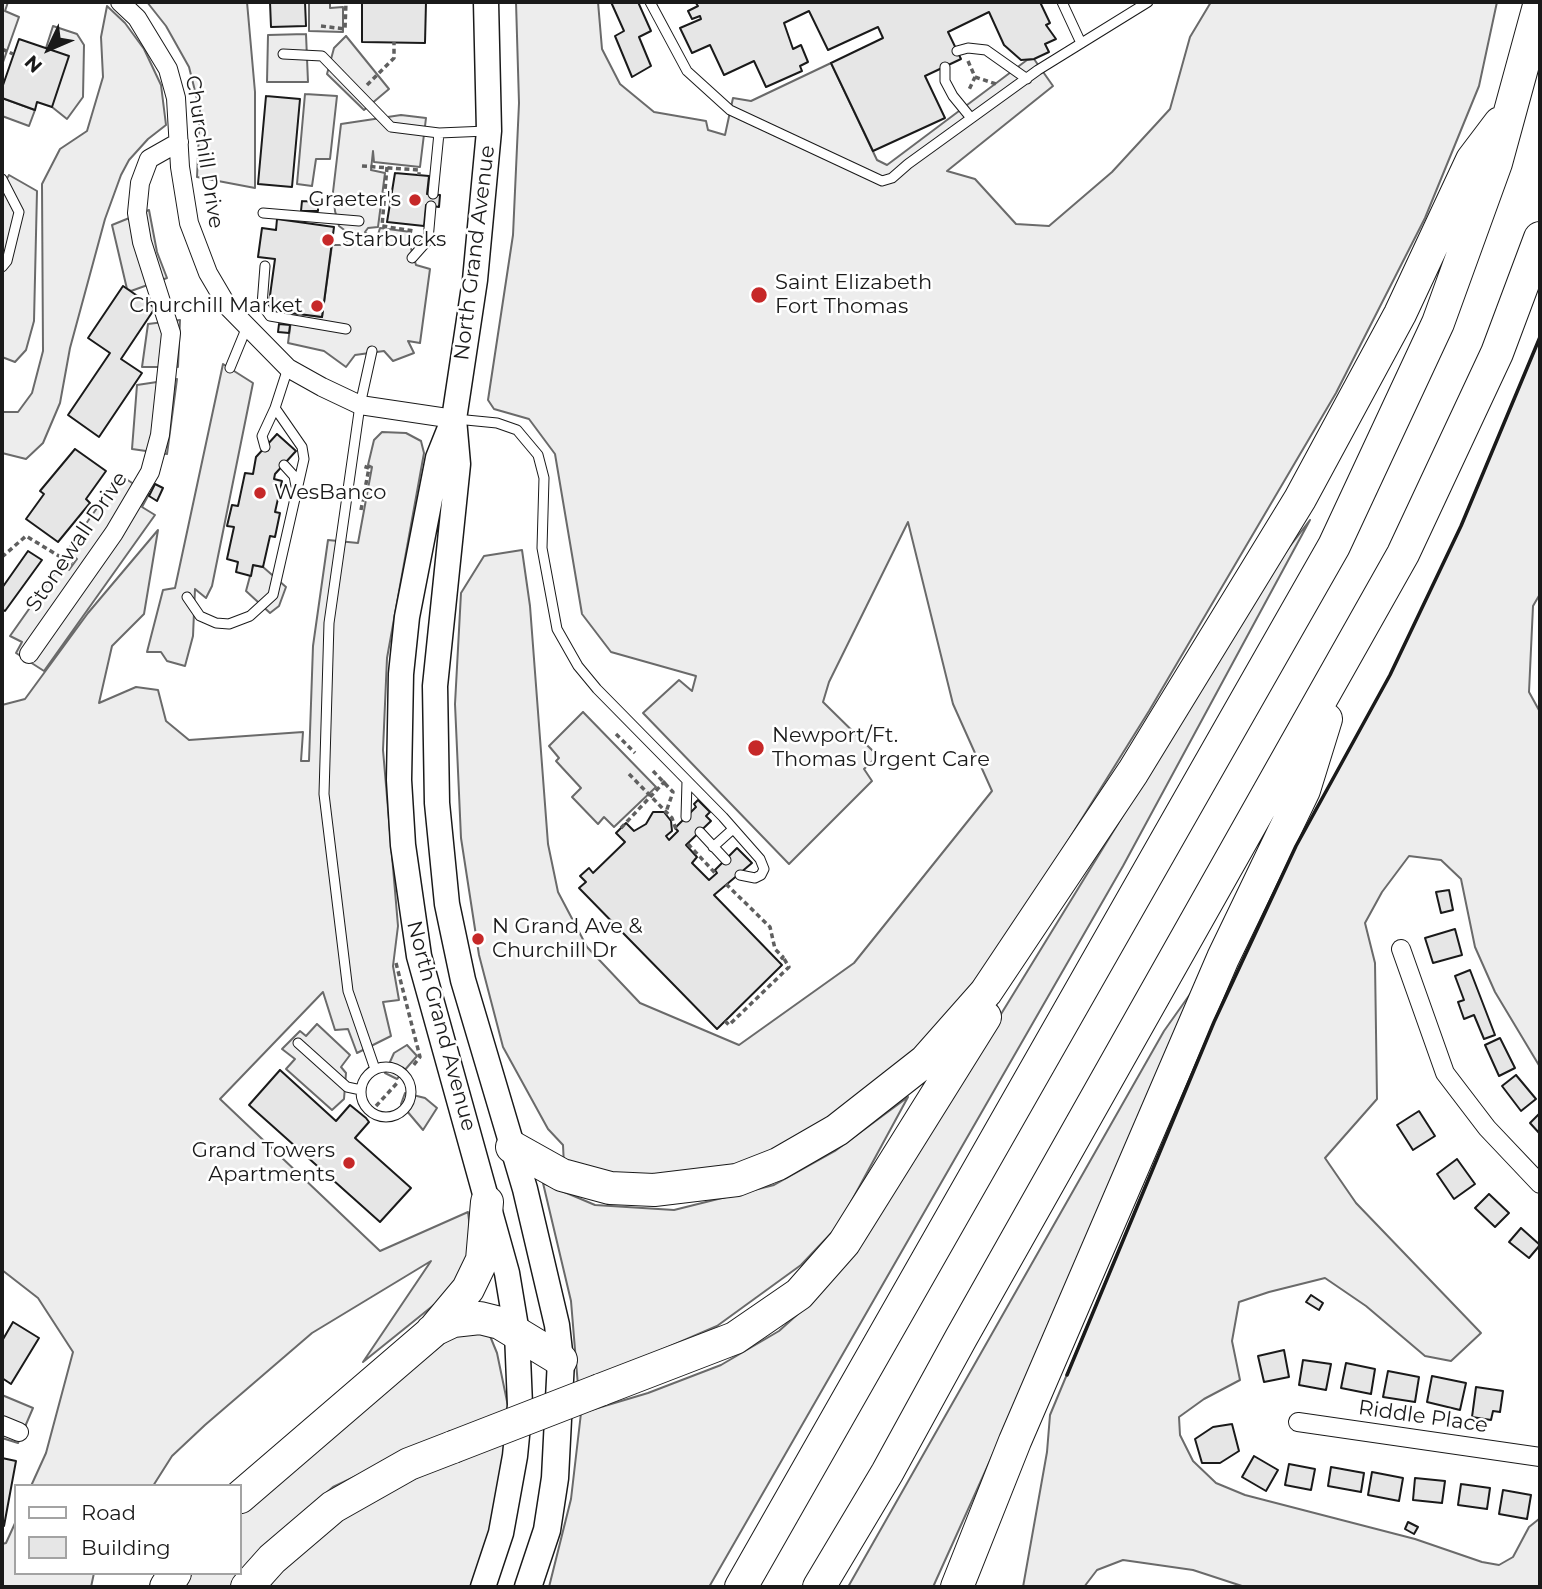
<!DOCTYPE html>
<style>
body{margin:0}
#map{position:relative;width:1542px;height:1589px;overflow:hidden;background:#fff;font-family:Montserrat,sans-serif}
canvas{display:block}
.frame{position:absolute;inset:0;border:4px solid #1a1a1a;pointer-events:none}
.legend{position:absolute;left:14px;top:1484px;width:228px;height:91px;box-sizing:border-box;background:#fff;border:2px solid #a3a3a3;margin:0;padding:9px 12px;list-style:none;font-size:21px;color:#1a1a1a}
.legend li{display:flex;align-items:center;gap:14px;height:35px}
.legend b{width:35px;border:2px solid #a3a3a3}
.north{position:absolute;left:14px;top:14px;width:70px;height:70px;-webkit-text-stroke:5px #fff;paint-order:stroke;rotate:226deg;font-size:19px;font-weight:700;line-height:28px;text-align:center;color:#1a1a1a}
.north::after{content:'';display:block;margin:auto;width:24px;height:32px;background:#1a1a1a;clip-path:polygon(50% 0,100% 100%,50% 72%,0 100%)}
</style>
<div id="map">
<canvas width="1542" height="1589"></canvas>
<div class="frame"></div>
<ul class="legend">
<li><b style="height:9px;background:#fff"></b>Road</li>
<li><b style="height:19px;background:#e6e6e6"></b>Building</li>
</ul>
<div class="north">N</div>
</div>
<script>
const g = document.querySelector('canvas').getContext('2d');
g.lineJoin = 'round';
function fillPath(path, color) {
  g.fillStyle = color;
  g.fill(path, 'evenodd');
}
function shape(rows) {
  const path = new Path2D();
  for (const r of rows) {
    if (r.length === 3) {
      path.moveTo(r[0] + r[2], r[1]);
      path.arc(r[0], r[1], r[2], 0, 2 * Math.PI);
      continue;
    }
    path.moveTo(r[0], r[1]);
    for (let i = 2; i < r.length; i += 2) path.lineTo(r[i], r[i + 1]);
  }
  return path;
}
function strokePath(path, color, width, dash) {
  g.strokeStyle = color;
  g.lineWidth = width;
  g.lineCap = dash ? 'butt' : 'round';
  g.setLineDash(dash || []);
  g.stroke(path);
}
function label(font, color, halo, rows, align = 'center') {
  g.font = font + ' Montserrat,sans-serif';
  g.lineWidth = 5;
  g.setLineDash([]);
  g.textBaseline = 'middle';
  g.strokeStyle = halo;
  g.fillStyle = color;
  for (const [text, x, y, turn = 0] of rows) {
    g.save();
    g.translate(x, y);
    g.rotate((+turn || 0) * Math.PI / 180);
    g.textAlign = isNaN(turn) ? turn : align;
    if (halo) g.strokeText(text, 0, 0);
    g.fillText(text, 0, 0);
    g.restore();
  }
}
const built = shape([
 [2,2,8,2,5,11,19,17,2,65,2,2],
 [147,2,247,2,255,92,255,188,197,177,200,111,189,67,166,26,147,2],
 [309,2,330,2,330,8,343,7,343,32,309,31,309,2],
 [516,2,598,2,602,49,620,84,654,112,706,121,708,130,725,135,733,98,751,101,831,63,877,160,887,165,1027,60,1034,59,1053,86,947,171,975,179,1016,224,1049,226,1112,172,1170,109,1190,37,1211,2,1497,2,1479,86,1425,218,1336,393,1149,711,1010,934,941,1025,897,1067,802,1138,748,1162,653,1179,564,1166,563,1145,548,1129,503,1047,479,955,461,838,455,704,461,593,484,556,522,550,530,606,548,844,558,892,587,947,640,1003,739,1045,854,963,992,791,953,704,908,522,829,682,823,702,878,756,864,769,872,781,789,864,643,713,679,680,692,691,696,676,611,652,582,614,555,454,529,419,494,409,488,400,513,235,519,103,516,2],
 [107,6,125,23,144,49,161,85,166,125,148,139,129,160,121,175,105,219,70,348,60,403,43,443,26,459,2,453,2,412,18,412,32,393,43,351,42,184,60,149,87,131,103,77,101,37,107,6],
 [53,26,77,34,84,45,83,97,67,119,52,107,46,48,53,26],
 [306,34,308,82,267,82,268,35,306,34],
 [346,36,389,89,364,110,327,74,334,48,346,36],
 [305,94,337,96,330,159,316,159,312,186,297,184,305,94],
 [2,98,35,110,29,126,2,116,2,98],
 [401,115,426,118,420,167,374,162,373,151,371,170,385,173,378,227,368,228,365,232,373,240,377,238,380,228,411,232,410,245,416,265,430,269,420,343,408,341,414,353,393,361,384,351,355,355,346,367,324,351,288,343,292,313,322,317,332,245,342,245,347,242,347,232,339,226,335,211,333,192,341,124,401,115],
 [9,175,37,191,34,321,26,350,15,362,2,357,2,187,9,175],
 [149,210,157,252,167,278,131,291,127,289,112,225,149,210],
 [180,320,178,367,142,367,148,324,180,320],
 [1540,337,1540,594,1533,606,1529,692,1540,712,1540,1067,1495,992,1475,947,1461,879,1441,860,1409,856,1382,892,1365,923,1375,963,1377,1099,1325,1158,1356,1203,1481,1333,1451,1361,1425,1356,1366,1306,1325,1278,1269,1292,1239,1302,1232,1341,1240,1380,1204,1399,1179,1417,1180,1435,1193,1461,1216,1483,1245,1495,1415,1539,1482,1562,1499,1565,1513,1557,1529,1527,1539,1519,1540,1587,1245,1587,1193,1570,1123,1560,1097,1570,1084,1587,1023,1587,1047,1452,1050,1415,1214,1022,1296,846,1390,675,1461,526,1540,337],
 [223,364,253,383,212,586,206,598,195,589,193,636,185,666,167,661,161,652,147,652,163,590,175,588,223,364],
 [177,379,167,454,132,449,137,385,177,379],
 [382,432,406,433,421,441,424,453,387,658,383,750,398,926,393,966,399,1000,383,1002,391,1036,357,1053,348,1029,335,1030,323,992,220,1099,380,1251,468,1212,472,1244,455,1288,363,1362,431,1261,312,1333,205,1425,172,1456,153,1486,31,1486,46,1453,73,1352,38,1298,2,1270,2,705,25,699,88,613,158,530,144,614,112,646,99,703,136,687,158,690,166,721,189,740,303,732,301,761,309,761,313,646,328,540,358,543,372,467,368,465,374,440,382,432],
 [120,475,149,494,142,507,155,515,44,671,16,653,22,642,10,636,60,565,69,570,77,559,67,551,120,475],
 [1310,520,1123,866,709,1587,549,1587,571,1499,581,1413,648,1393,721,1365,779,1331,818,1296,869,1229,1119,822,1254,593,1310,520],
 [253,565,263,567,286,587,279,606,270,613,246,591,253,565],
 [583,712,656,787,614,827,604,817,598,824,572,797,581,788,556,761,559,758,549,746,583,712],
 [1193,990,1008,1421,933,1587,848,1587,1164,1031,1193,990],
 [317,1024,350,1055,341,1067,346,1073,344,1099,332,1110,286,1069,295,1059,282,1049,300,1031,306,1036,317,1024],
 [407,1045,417,1056,397,1079,385,1073,394,1053,407,1045],
 [405,1093,425,1098,437,1108,423,1130,401,1104,405,1093],
 [908,1097,838,1226,801,1265,717,1326,578,1386,571,1301,543,1183,595,1205,674,1210,774,1185,835,1151,908,1097],
 [474,1331,490,1336,497,1353,509,1411,405,1453,333,1487,273,1539,232,1587,178,1587,188,1573,240,1573,240,1511,451,1337,474,1331],
 [2,1395,33,1408,18,1443,2,1438,2,1395],
 [507,1438,494,1517,471,1587,263,1587,318,1535,370,1498,507,1438],
 [16,1521,16,1573,94,1573,91,1587,2,1587,2,1544,6,1543,16,1521]
]);
fillPath(built, '#ededed');
strokePath(built, '#6a6a6a', 2);
const building = shape([
 [270,2,305,2,306,26,271,27,270,2],
 [362,2,426,2,425,43,362,42,362,2],
 [611,2,638,2,651,31,639,37,651,66,632,77,615,36,624,31,611,2],
 [695,2,1040,2,1050,23,1046,25,1056,39,1045,44,1049,52,1034,59,1021,60,1004,45,989,12,948,32,961,59,925,76,945,118,873,151,831,63,883,38,878,27,828,50,809,11,784,23,793,49,801,45,808,62,800,66,802,71,766,87,754,61,724,75,710,45,692,53,680,28,701,19,700,16,692,19,688,11,698,6,695,2],
 [19,39,69,56,52,107,37,102,35,110,2,98,2,88,19,39],
 [266,96,300,99,292,187,258,184,266,96],
 [395,173,429,176,427,194,440,195,439,207,426,205,424,226,387,222,395,173],
 [302,201,318,202,318,211,301,211,302,201],
 [277,219,334,227,322,317,268,310,275,259,258,257,262,228,276,230,277,219],
 [123,286,155,308,121,359,142,373,99,437,68,415,110,353,88,338,123,286],
 [279,324,290,325,289,333,278,332,279,324],
 [277,434,296,451,275,474,274,479,282,481,275,512,280,513,275,537,270,536,263,567,253,565,251,576,236,572,238,562,227,559,234,527,227,526,232,505,238,506,245,473,253,474,256,457,277,434],
 [75,449,106,471,86,499,90,503,58,542,26,519,44,494,40,491,75,449],
 [155,484,163,488,157,501,149,496,155,484],
 [28,551,42,560,5,611,2,609,2,588,28,551],
 [698,800,710,812,706,816,711,821,686,845,697,857,692,863,709,880,717,873,715,870,737,848,752,863,714,895,782,965,717,1029,579,888,586,882,580,876,589,868,593,873,625,842,616,833,626,823,634,831,646,824,653,812,664,812,671,821,672,831,666,836,669,840,678,831,675,828,696,807,694,804,698,800],
 [1449,890,1453,910,1441,913,1436,892,1449,890],
 [1455,929,1462,955,1433,963,1425,938,1455,929],
 [1470,970,1495,1035,1484,1039,1474,1015,1464,1019,1458,1002,1464,1000,1455,976,1470,970],
 [1500,1038,1515,1068,1499,1076,1485,1045,1500,1038],
 [280,1070,336,1121,350,1105,366,1118,369,1122,355,1138,411,1188,380,1222,249,1105,280,1070],
 [1516,1075,1536,1099,1521,1111,1502,1086,1516,1075],
 [1419,1111,1435,1136,1413,1150,1397,1125,1419,1111],
 [1540,1113,1540,1134,1530,1123,1540,1113],
 [1457,1159,1475,1184,1454,1199,1437,1174,1457,1159],
 [1489,1194,1509,1213,1495,1227,1475,1208,1489,1194],
 [1521,1228,1540,1245,1529,1258,1509,1242,1521,1228],
 [1311,1295,1323,1303,1319,1310,1306,1302,1311,1295],
 [13,1322,39,1338,11,1384,2,1378,2,1341,13,1322],
 [1284,1350,1289,1377,1264,1382,1258,1356,1284,1350],
 [1303,1360,1331,1364,1326,1390,1299,1385,1303,1360],
 [1346,1363,1375,1369,1371,1394,1341,1388,1346,1363],
 [1388,1371,1419,1377,1415,1402,1383,1397,1388,1371],
 [1432,1376,1466,1383,1460,1410,1427,1402,1432,1376],
 [1476,1387,1503,1391,1500,1412,1493,1411,1491,1420,1472,1417,1476,1387],
 [1232,1424,1239,1451,1220,1463,1202,1463,1195,1439,1213,1427,1232,1424],
 [1254,1456,1278,1470,1266,1491,1242,1477,1254,1456],
 [2,1458,16,1461,4,1526,2,1526,2,1458],
 [1289,1464,1315,1469,1311,1490,1285,1485,1289,1464],
 [1331,1467,1364,1473,1361,1492,1328,1486,1331,1467],
 [1372,1472,1403,1478,1399,1501,1368,1495,1372,1472],
 [1415,1478,1445,1481,1442,1503,1413,1500,1415,1478],
 [1461,1484,1490,1488,1487,1509,1458,1505,1461,1484],
 [1503,1490,1531,1495,1527,1519,1499,1514,1503,1490],
 [1408,1522,1418,1527,1414,1534,1405,1529,1408,1522]
]);
fillPath(building, '#e6e6e6');
strokePath(building, '#1a1a1a', 2);
const lane = shape([
 [650,2,687,71,730,110,882,181,892,178,908,164,1038,70,1148,2],
 [1062,2,1081,43],
 [957,51,968,48,986,50,1027,79],
 [283,54,322,56,391,127,439,133,487,131],
 [945,67,945,81,953,96,971,118],
 [2,179,19,212,7,261,2,267],
 [433,194,439,133],
 [263,213,359,221],
 [412,258,428,240,431,206],
 [265,266,262,305,270,316,346,329],
 [372,351,360,405,329,623,324,794,348,991,375,1069],
 [230,368,246,329],
 [456,419,497,423,517,430,538,455,544,478,542,548,557,629,578,666,597,689,723,817,760,859,764,869,761,875,755,878,740,875],
 [265,447,262,436,275,408],
 [284,465,294,476,296,486],
 [187,597,200,616,216,623,229,624,250,616,273,595,304,459,302,447,275,408,288,368],
 [686,817,687,781],
 [700,832,726,860],
 [713,847,733,829],
 [298,1043,347,1087,361,1090],
 [386,1092,25]
]);
const street = shape([
 [120,2,137,18,168,69,176,98,180,167,189,223,208,273,228,307,288,368,322,387,360,405,454,419],
 [29,654,114,533,150,472,160,435,171,333,142,242,137,213,140,183,149,159,179,142],
 [1401,949,1445,1073,1487,1128,1540,1184],
 [1298,1422,1540,1457],
 [2,1425,19,1432]
]);
const secondary = shape([
 [486,2,489,131,475,280,454,419,458,464,435,686,437,803,447,904,463,980,525,1189,557,1325,561,1360],
 [452,423,438,458,407,617,401,674,399,780,403,845,419,956,507,1273,517,1333,520,1405,515,1456,501,1533,483,1587]
]);
const primary = shape([
 [528,1587,547,1530,555,1478,561,1360]
]);
const highway = shape([
 [512,1147,562,1175,610,1188,654,1190,737,1180,778,1164,837,1130,925,1061,986,992,1133,772,1300,499,1400,314,1472,160,1500,123],
 [432,1331,453,1321,480,1318,500,1323,561,1360],
 [600,1390,735,1338,799,1294,844,1243,985,1017],
 [240,1497,432,1332,468,1289,482,1260,487,1202],
 [166,1587,175,1573],
 [247,1587,272,1559,333,1507,409,1464,453,1447],
 [741,1587,1334,546,1438,323,1496,163,1540,2],
 [819,1587,887,1473,961,1338,1403,554,1497,353,1540,238],
 [957,1587,1015,1441,1223,958,1304,790,1326,719]
]);
strokePath(lane, '#1a1a1a', 11);
strokePath(street, '#1a1a1a', 20);
strokePath(secondary, '#1a1a1a', 27);
strokePath(primary, '#1a1a1a', 29);
strokePath(highway, '#1a1a1a', 34);
strokePath(shape([
 [321,26,345,29,346,2],
 [2,49,13,54],
 [968,61,975,77,968,92],
 [975,77,996,84],
 [367,85,394,58,394,42],
 [362,166,419,170,419,175],
 [387,167,382,226,414,231],
 [361,510,369,468,363,466],
 [2,557,26,536,72,564],
 [616,734,635,753],
 [653,771,673,792,666,812],
 [629,774,672,818,677,832],
 [621,828,667,779],
 [688,844,716,874],
 [726,884,770,927,775,949,783,957,779,961],
 [396,963,420,1057,412,1067],
 [725,1021,729,1025,789,967,783,957],
 [376,1106,399,1081]
]), '#5f5f5f', 3.5, [5, 3.5]);
strokePath(lane, '#fff', 9);
strokePath(street, '#fff', 18);
strokePath(secondary, '#fff', 24);
strokePath(primary, '#fff', 26);
strokePath(highway, '#fff', 32);
const highwayBridge = shape([
 [453,1447,600,1390]
]);
strokePath(highwayBridge, '#1a1a1a', 34, []);
strokePath(highwayBridge, '#fff', 32);
strokePath(shape([
 [1067,1375,1214,1022,1296,846,1390,675,1461,526,1540,337]
]), '#1a1a1a', 3.5);
for (const [x, y, r, color] of [
 [415,200,7,"#c62828"],
 [328,240,7,"#c62828"],
 [759,295,9,"#c62828"],
 [317,306,7,"#c62828"],
 [260,493,7,"#c62828"],
 [756,748,9,"#c62828"],
 [478,939,7,"#c62828"],
 [349,1163,7,"#c62828"]
]) {
  const dot = new Path2D();
  dot.arc(x, y, r, 0, 2 * Math.PI);
  g.fillStyle = color;
  g.fill(dot);
  strokePath(dot, '#fff', 2.5);
}
label('21px', '#1a1a1a', '#fff', [
 ["Churchill Drive",204,152,81],
 ["North Grand Avenue",475,253,-83],
 ["Stonewall Drive",77,542,-56],
 ["North Grand Avenue",441,1026,75],
 ["Riddle Place",1423,1417,8]
]);
label('21px', '#1a1a1a', '#fff', [
 ["Graeter's",401,200,"right"],
 ["Starbucks",342,240],
 ["Saint Elizabeth",775,283],
 ["Fort Thomas",775,307],
 ["Churchill Market",303,306,"right"],
 ["WesBanco",274,493],
 ["Newport/Ft.",772,736],
 ["Thomas Urgent Care",772,760],
 ["N Grand Ave &",492,927],
 ["Churchill Dr",492,951],
 ["Grand Towers",335,1151,"right"],
 ["Apartments",335,1175,"right"]
], 'left');
</script>
